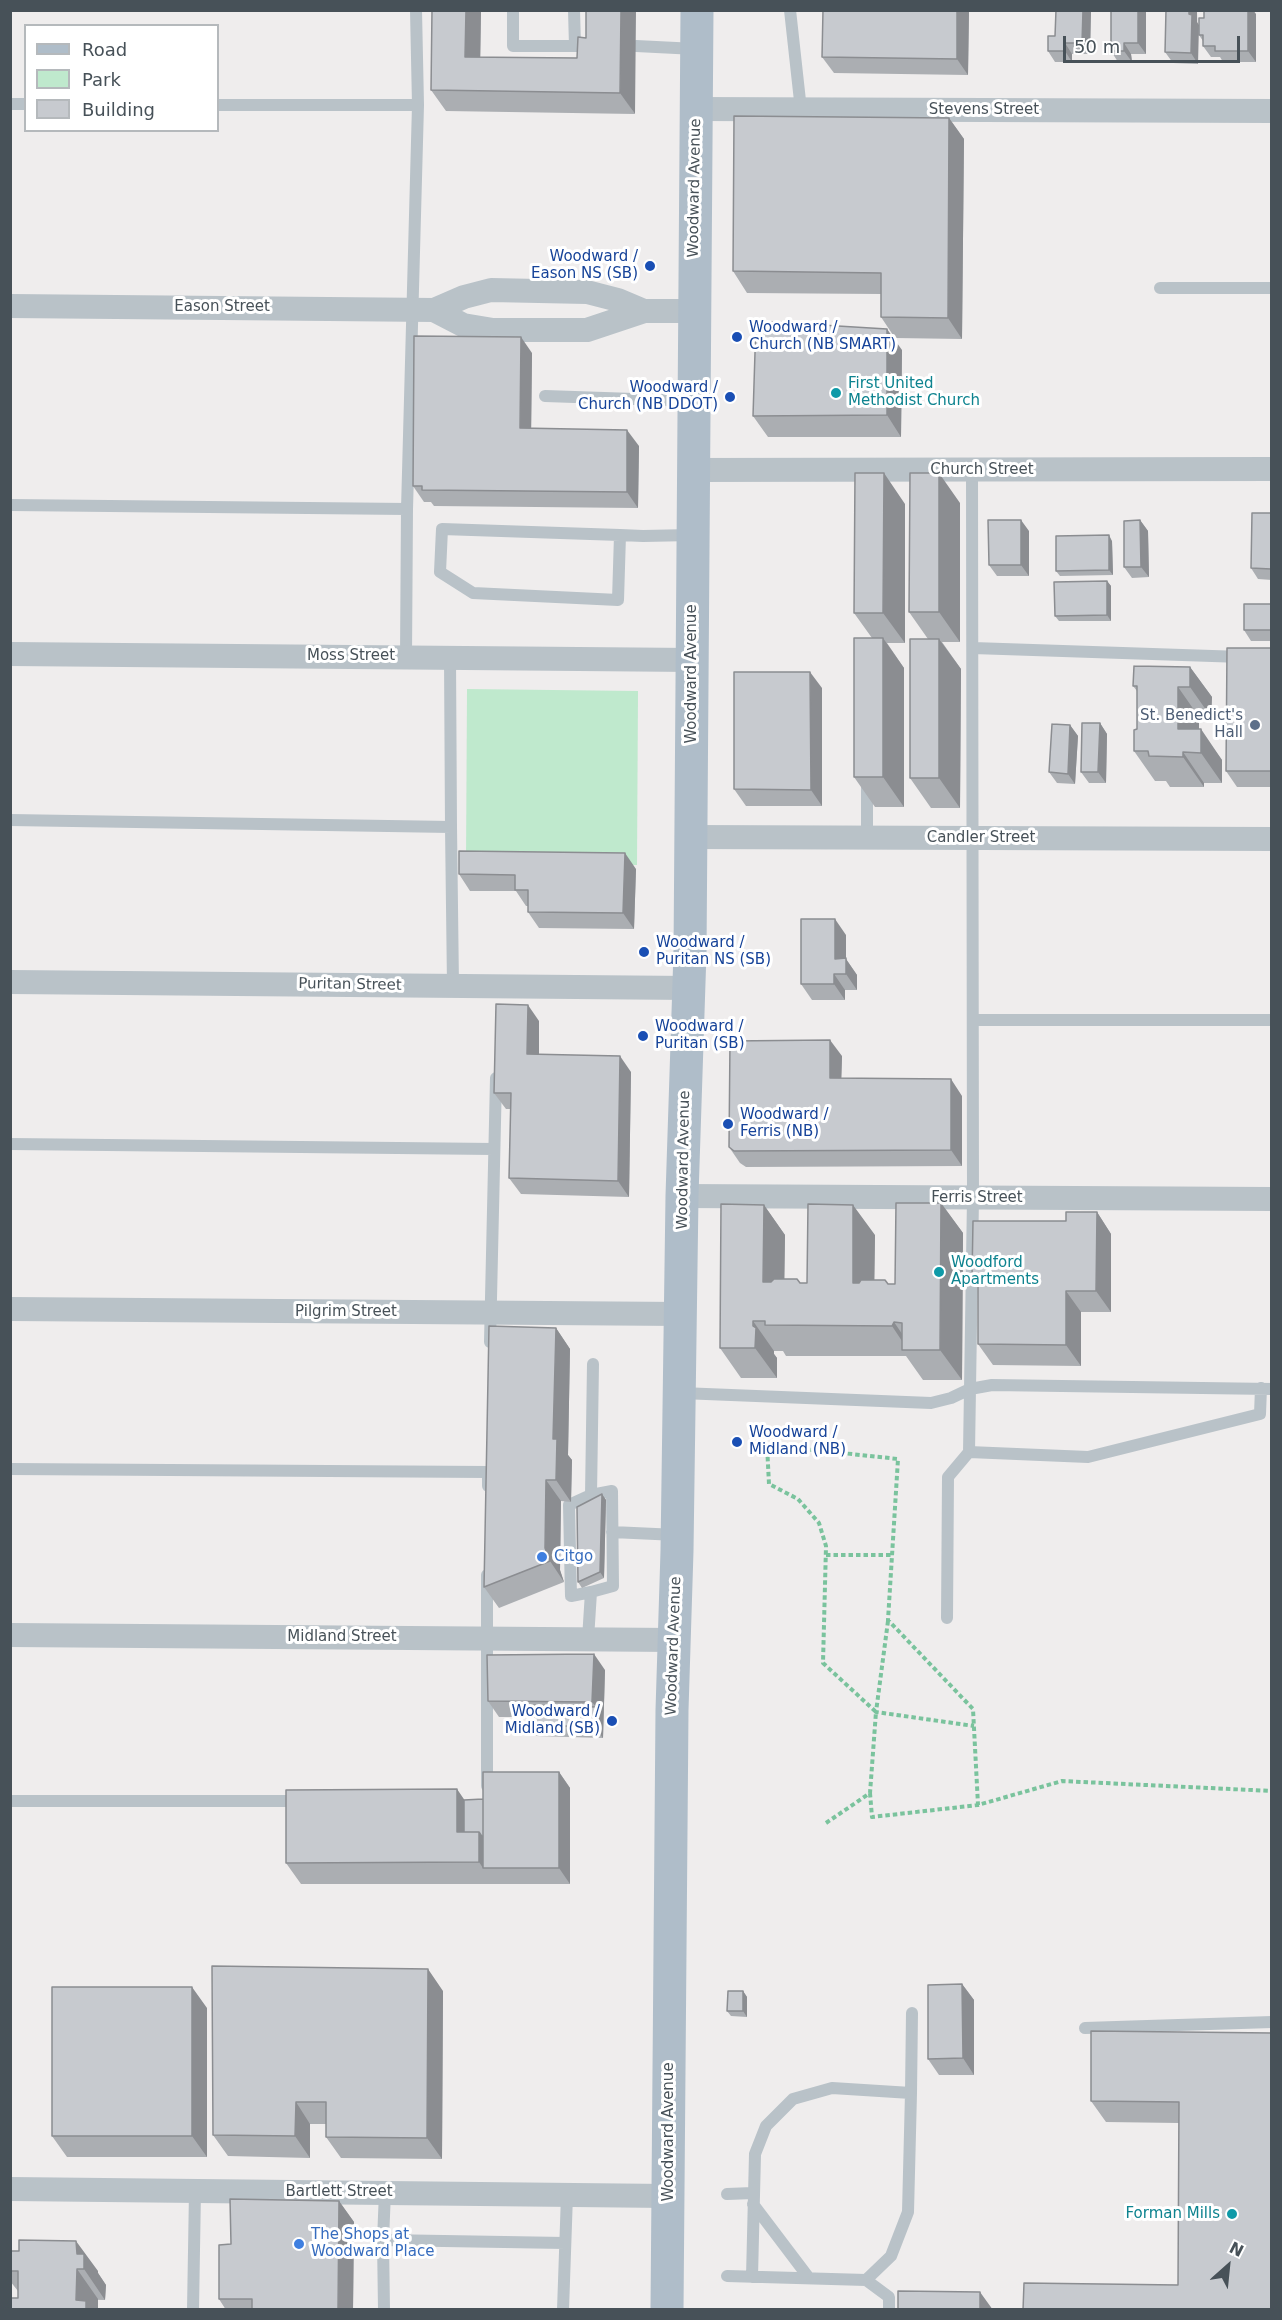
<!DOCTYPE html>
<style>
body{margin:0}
#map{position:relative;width:1282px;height:2320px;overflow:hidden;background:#efeded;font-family:"DejaVu Sans",sans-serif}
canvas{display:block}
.frame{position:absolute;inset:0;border:12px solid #475158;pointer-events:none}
.legend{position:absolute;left:24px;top:24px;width:195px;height:108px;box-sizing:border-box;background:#fff;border:2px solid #b5b9bc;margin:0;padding:8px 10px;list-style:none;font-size:18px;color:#475158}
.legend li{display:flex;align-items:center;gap:12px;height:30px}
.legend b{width:30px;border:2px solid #b5b9bc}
.north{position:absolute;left:1198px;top:2236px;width:60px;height:60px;-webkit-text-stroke:4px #fff;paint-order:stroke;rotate:27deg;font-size:16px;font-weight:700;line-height:24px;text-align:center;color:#475158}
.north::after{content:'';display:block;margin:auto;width:21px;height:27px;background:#475158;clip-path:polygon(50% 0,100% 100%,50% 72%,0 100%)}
.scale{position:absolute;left:1063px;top:36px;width:177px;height:27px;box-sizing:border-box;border:3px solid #475158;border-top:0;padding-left:8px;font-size:18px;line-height:21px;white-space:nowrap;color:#475158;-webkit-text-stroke:4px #fff;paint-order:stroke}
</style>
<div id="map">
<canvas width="1282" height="2320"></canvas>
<div class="frame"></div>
<ul class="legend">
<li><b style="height:8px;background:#afbdc9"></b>Road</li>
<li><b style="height:16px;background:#bfe9cd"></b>Park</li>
<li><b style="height:16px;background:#c7cacf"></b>Building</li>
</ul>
<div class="north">N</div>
<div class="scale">50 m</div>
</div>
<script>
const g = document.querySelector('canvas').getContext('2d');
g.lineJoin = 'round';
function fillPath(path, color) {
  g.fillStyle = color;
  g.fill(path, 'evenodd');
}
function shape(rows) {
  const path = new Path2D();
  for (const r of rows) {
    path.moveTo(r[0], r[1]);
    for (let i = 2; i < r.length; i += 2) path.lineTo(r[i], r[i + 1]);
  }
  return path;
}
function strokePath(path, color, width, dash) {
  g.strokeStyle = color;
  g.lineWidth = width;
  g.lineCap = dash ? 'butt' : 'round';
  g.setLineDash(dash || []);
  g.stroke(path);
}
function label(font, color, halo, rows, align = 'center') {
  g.font = font + ' "DejaVu Sans",sans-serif';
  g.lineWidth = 6;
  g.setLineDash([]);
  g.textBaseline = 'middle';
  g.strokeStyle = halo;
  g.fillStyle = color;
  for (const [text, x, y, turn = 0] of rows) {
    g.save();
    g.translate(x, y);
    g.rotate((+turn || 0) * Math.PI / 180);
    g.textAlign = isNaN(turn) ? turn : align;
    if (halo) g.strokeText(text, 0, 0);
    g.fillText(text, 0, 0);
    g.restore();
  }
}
fillPath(shape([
 [467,689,638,691,637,865,466,863]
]), '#bfe9cd');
strokePath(shape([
 [826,1555,892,1555],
 [888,1621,876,1712,974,1726],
 [870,1793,872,1817,978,1805],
 [826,1823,870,1793,876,1712,823,1663,826,1546,819,1523,798,1499,769,1484,767,1445,898,1459,888,1620,973,1709,978,1805,1062,1781,1272,1791]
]), '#7ac39d', 4, [4.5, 3]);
strokePath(shape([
 [416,10,418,105],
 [513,10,513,46,594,46],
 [574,10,575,46],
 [790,10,801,110],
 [636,46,696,49],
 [10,104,26,104],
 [218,105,418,105,407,509,406,657],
 [1160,288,1272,288],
 [545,396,693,401],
 [10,505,407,509],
 [620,535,618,600,473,593,440,572,442,529,620,535,643,536,692,535],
 [973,648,1272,658],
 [450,657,451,827],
 [10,820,451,827,453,986],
 [867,838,867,779],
 [973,1020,1271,1020],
 [10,1144,494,1149],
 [490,1342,496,1078],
 [681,1393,931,1403,951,1398,970,1389,992,1385,1272,1389],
 [969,1452,1088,1457,1260,1414,1261,1388],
 [10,1469,488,1472,488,1486],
 [591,1495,569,1505,571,1596,591,1592],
 [612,1532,677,1535],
 [487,1575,487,1786],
 [947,1618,948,1477,969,1452,973,1198,972,470],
 [588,1639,591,1592,613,1586,612,1491,591,1495,593,1364],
 [10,1801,301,1801],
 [1085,2028,1272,2022],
 [911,2093,912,2013],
 [727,2194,753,2193],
 [753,2204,809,2278],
 [383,2240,565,2243],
 [727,2276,866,2280,891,2256,908,2212,911,2093,832,2088,793,2099,766,2126,755,2154,752,2277],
 [866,2280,889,2297,889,2310],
 [193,2310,195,2191],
 [384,2310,383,2240,385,2192],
 [563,2310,567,2195]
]), '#b9c2c8', 12);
strokePath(shape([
 [696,109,1272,111],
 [10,306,434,310,463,325,493,330,587,330,644,311,695,311],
 [434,310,464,297,491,290,587,292,618,300,644,311],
 [693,470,1272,469],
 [10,654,692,660],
 [690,837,1272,839],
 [10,982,689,988],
 [682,1196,1272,1199],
 [10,1309,681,1314],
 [10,1635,674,1640],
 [10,2189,668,2196]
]), '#b9c2c8', 24);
strokePath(shape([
 [667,2310,672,1710,677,1551,682,1196,690,952,697,10]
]), '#afbdc9', 33);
fillPath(shape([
 [432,10,481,10,480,57,577,58,586,38,635,114,446,111,431,90],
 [823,10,969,10,968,75,834,73,822,57],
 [1056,10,1091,10,1090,54,1072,54,1072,62,1055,62,1048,51,1055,36],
 [1146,10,1146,54,1131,54,1132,62,1118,62,1111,51],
 [1166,10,1197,10,1198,64,1173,63,1165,52],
 [1256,14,1256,62,1223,62,1220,57,1211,57,1203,46,1203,41,1199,35],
 [949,118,964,139,962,339,895,338,881,317,881,294,747,293,733,271],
 [902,350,901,437,768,437,753,416],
 [532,353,531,429,639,446,638,508,434,506,431,502,424,502,413,486],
 [960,503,960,642,942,642,961,669,960,808,931,808,910,778,928,639,909,612],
 [905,504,905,643,887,643,904,668,904,807,875,807,854,777,872,638,854,613],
 [1272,513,1272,580,1258,579,1251,568],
 [1140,520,1148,531,1149,577,1132,578,1124,567],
 [1029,531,1029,576,997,576,989,565],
 [1112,541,1113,575,1060,576,1056,571],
 [1107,581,1111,586,1111,621,1059,621,1055,616],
 [1272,604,1272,641,1251,641,1244,630],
 [1272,648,1272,787,1237,787,1226,771],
 [1190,667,1212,697,1211,717,1199,717,1199,729,1222,760,1222,783,1204,783,1204,787,1170,787,1166,781,1155,781,1134,751,1137,729,1137,691,1133,686],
 [822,688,822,806,746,806,734,789],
 [1100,723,1107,734,1106,783,1089,783,1081,772],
 [1070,725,1078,736,1075,784,1057,783,1049,772],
 [636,869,634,929,539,928,528,912,528,906,526,906,516,891,470,891,459,874],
 [846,935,846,959,857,975,857,990,845,990,845,1000,812,1000,801,984],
 [539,1021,539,1055,631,1072,629,1197,521,1194,509,1178,511,1109,506,1109,494,1093],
 [842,1056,841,1078,962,1096,962,1166,746,1167,740,1163,729,1147],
 [941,1203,963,1233,962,1380,923,1380,906,1356,786,1356,783,1351,774,1351,774,1354,777,1358,777,1378,741,1378,720,1348,764,1205,785,1235,784,1279,800,1283,807,1283,875,1235,874,1280,888,1284,895,1284],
 [1097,1212,1111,1234,1111,1312,1081,1312,1081,1366,993,1365,978,1344,978,1285,972,1277,1066,1221],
 [556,1328,570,1349,568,1455,572,1460,571,1502,561,1501,560,1570,564,1582,499,1608,484,1587],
 [602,1494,606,1500,604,1578,582,1588,578,1582],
 [605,1670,603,1738,536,1736,529,1725,529,1717,499,1717,488,1701],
 [559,1772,570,1788,570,1884,301,1884,286,1863,464,1800,483,1799],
 [962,1984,974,2000,974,2075,939,2075,928,2059],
 [443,1991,442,2159,341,2158,326,2137,326,2124,310,2124,310,2158,228,2156,213,2135],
 [743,1991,747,1997,747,2017,731,2016,727,2011],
 [207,2008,207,2157,67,2157,52,2136],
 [1272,2033,1179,2123,1106,2122,1091,2101],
 [339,2201,354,2222,353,2310,226,2310,219,2299,231,2244],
 [10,2251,98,2271,98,2273,106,2285,105,2300,18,2298,18,2291,10,2281]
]), '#abaeb2');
fillPath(shape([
 [466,10,481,10,480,78,465,57],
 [621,10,636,10,635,114,620,93],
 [957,10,969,10,968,75,957,59],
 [1083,10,1091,10,1090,54,1082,43],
 [1138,10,1146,10,1146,54,1138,43],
 [1189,10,1197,10,1197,22,1199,25,1198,64,1191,53],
 [1248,10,1253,10,1256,14,1256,62,1248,51],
 [1065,43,1072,54,1072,62,1065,51],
 [1124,43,1131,54,1132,62,1124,51],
 [949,118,964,139,962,339,948,318],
 [887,329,902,350,901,437,887,415],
 [521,337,532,353,531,445,520,428],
 [627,430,639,446,638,508,627,492],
 [884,473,905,504,905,643,883,613],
 [939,473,960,503,960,642,939,612],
 [1021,520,1029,531,1029,576,1021,565],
 [1140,520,1148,531,1149,577,1141,567],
 [1109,535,1112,541,1113,575,1109,570],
 [1107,581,1111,586,1111,621,1107,615],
 [883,638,904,668,904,807,883,777],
 [939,639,961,669,960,808,939,778],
 [1190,667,1212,697,1211,717,1190,687],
 [810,672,822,688,822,806,811,790],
 [1178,687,1199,717,1199,753,1178,729],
 [1100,723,1107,734,1106,783,1098,772],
 [1070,725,1078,736,1075,784,1068,774],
 [1201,729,1222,760,1222,783,1201,753],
 [1183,752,1204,783,1204,787,1183,757],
 [625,853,636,869,634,929,623,913],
 [835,919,846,935,846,959,857,975,857,990,846,974,846,972,846,975,835,959],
 [834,974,845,990,845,1000,834,984],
 [528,1005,539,1021,539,1071,527,1054],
 [830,1040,842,1056,841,1094,830,1078],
 [620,1056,631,1072,629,1197,618,1181],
 [951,1079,962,1096,962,1166,951,1150],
 [941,1203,963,1233,962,1380,940,1350],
 [764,1205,785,1235,784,1313,763,1282],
 [853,1205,875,1235,874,1313,853,1283],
 [1097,1212,1111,1234,1111,1312,1096,1291],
 [1066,1291,1081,1312,1081,1366,1066,1345],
 [753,1321,774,1351,774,1354,777,1358,777,1378,755,1348],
 [894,1322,913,1350,908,1350,892,1326],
 [556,1328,570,1349,568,1455,572,1460,571,1502,556,1480,553,1439],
 [546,1480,561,1501,560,1570,564,1582,550,1561,545,1548],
 [602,1494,606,1500,604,1578,600,1572],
 [594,1654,605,1670,603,1738,595,1727,596,1707,592,1702],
 [559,1772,570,1788,570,1884,559,1868],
 [457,1789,472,1811,472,1843,457,1832],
 [494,1810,483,1868,479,1862,479,1832],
 [428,1969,443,1991,442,2159,427,2138],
 [962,1984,974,2000,974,2075,963,2058],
 [192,1987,207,2008,207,2157,192,2136],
 [743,1991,747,1997,747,2017,743,2011],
 [296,2102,310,2124,310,2158,295,2136],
 [339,2201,354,2222,353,2310,338,2310],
 [76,2241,98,2271,98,2273,106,2285,105,2300,84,2269,77,2254],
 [77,2269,98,2299,98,2310,83,2310,76,2300],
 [980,2292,993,2310,980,2310]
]), '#8b8d91');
const building = shape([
 [432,10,466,10,465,57,577,58,578,37,586,38,586,10,621,10,620,93,431,90,432,10],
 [823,10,957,10,957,59,822,57,823,10],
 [1056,10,1083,10,1082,43,1065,43,1065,51,1048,51,1048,36,1055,36,1056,10],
 [1111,10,1138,10,1138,43,1124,43,1124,51,1111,51,1111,10],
 [1166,10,1189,10,1189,14,1192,15,1191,53,1165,52,1166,10],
 [1204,10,1248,10,1248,51,1215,51,1215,46,1203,46,1203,35,1199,35,1199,18,1204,18,1204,10],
 [734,116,949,118,948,318,881,317,881,273,733,271,734,116],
 [756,321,887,329,887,415,753,416,756,321],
 [414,336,521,337,520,428,627,430,627,492,422,490,422,486,413,486,414,336],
 [855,473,884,473,883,613,854,613,855,473],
 [910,473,939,473,939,612,909,612,910,473],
 [1252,513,1272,513,1271,569,1251,568,1252,513],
 [988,520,1021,520,1021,565,989,565,988,520],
 [1140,520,1141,567,1124,567,1124,521,1140,520],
 [1109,535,1109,570,1056,571,1056,536,1109,535],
 [1107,581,1107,615,1055,616,1054,582,1107,581],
 [1244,604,1272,604,1272,630,1244,630,1244,604],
 [854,638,883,638,883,777,854,777,854,638],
 [910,639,939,639,939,778,910,778,910,639],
 [1227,648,1272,648,1272,771,1226,771,1227,648],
 [1134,666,1190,667,1190,687,1178,687,1178,729,1201,729,1201,753,1183,752,1183,757,1149,756,1148,751,1134,751,1134,730,1137,729,1137,686,1133,686,1134,666],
 [734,672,810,672,811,790,734,789,734,672],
 [1082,723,1100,723,1098,772,1081,772,1082,723],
 [1052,724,1070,725,1068,774,1049,772,1052,724],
 [459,851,625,853,623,913,528,912,528,890,515,890,515,875,459,874,459,851],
 [801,919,835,919,835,959,846,958,846,974,834,974,834,984,801,984,801,919],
 [496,1004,528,1005,527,1054,620,1056,618,1181,509,1178,511,1093,494,1093,496,1004],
 [830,1040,830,1078,951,1079,951,1150,734,1151,729,1147,730,1041,830,1040],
 [896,1203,941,1203,940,1350,902,1350,902,1323,894,1322,892,1326,765,1325,765,1321,753,1321,753,1326,756,1328,755,1348,720,1348,721,1204,764,1205,763,1282,771,1282,774,1279,797,1279,800,1283,807,1283,808,1204,853,1205,853,1283,859,1283,861,1280,885,1280,888,1284,895,1284,896,1203],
 [1066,1212,1097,1212,1096,1291,1066,1291,1066,1345,978,1344,978,1277,972,1277,973,1221,1066,1221,1066,1212],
 [489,1326,556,1328,553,1439,557,1439,556,1480,546,1480,545,1548,550,1561,484,1587,489,1326],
 [602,1494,600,1572,578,1582,577,1507,602,1494],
 [594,1654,592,1702,488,1701,487,1655,594,1654],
 [529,1705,596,1707,595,1727,529,1725,529,1705],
 [483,1772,559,1772,559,1868,483,1868,483,1772],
 [457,1789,457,1832,479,1832,479,1862,286,1863,286,1790,457,1789],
 [483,1799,483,1838,479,1832,464,1832,464,1800,483,1799],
 [212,1966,428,1969,427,2138,326,2137,326,2102,296,2102,295,2136,213,2135,212,1966],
 [962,1984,963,2058,928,2059,928,1985,962,1984],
 [52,1987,192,1987,192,2136,52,2136,52,1987],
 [728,1991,743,1991,743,2011,727,2011,728,1991],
 [1091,2031,1272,2033,1272,2310,1023,2310,1024,2283,1178,2285,1179,2102,1091,2101,1091,2031],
 [230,2199,339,2201,338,2310,252,2310,252,2299,219,2299,219,2245,231,2244,230,2199],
 [19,2240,76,2241,77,2254,84,2254,84,2269,77,2269,76,2300,86,2301,86,2310,10,2310,10,2298,18,2298,18,2271,10,2271,10,2251,19,2251,19,2240],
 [898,2291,980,2292,980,2310,898,2310,898,2291]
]);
fillPath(building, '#c7cacf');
strokePath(building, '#8b8d91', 1.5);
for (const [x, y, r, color] of [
 [650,266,6,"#1a4fb4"],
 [737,337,6,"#1a4fb4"],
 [836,393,6,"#0f9aa8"],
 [730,397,6,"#1a4fb4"],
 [1255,725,6,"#5c6f8a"],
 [644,952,6,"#1a4fb4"],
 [643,1036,6,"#1a4fb4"],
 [728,1124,6,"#1a4fb4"],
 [939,1272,6,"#0f9aa8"],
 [737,1442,6,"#1a4fb4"],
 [542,1557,6,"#3f7fe0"],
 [612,1721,6,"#1a4fb4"],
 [1232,2214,6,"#0f9aa8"],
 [299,2244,6,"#3f7fe0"]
]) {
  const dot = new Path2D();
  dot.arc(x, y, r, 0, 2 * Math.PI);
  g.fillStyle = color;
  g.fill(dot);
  strokePath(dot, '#fff', 2);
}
label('15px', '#475158', '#fff', [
 ["Stevens Street",984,110],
 ["Woodward Avenue",695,188,-89],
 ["Eason Street",222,307],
 ["Church Street",982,470],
 ["Moss Street",351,656],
 ["Woodward Avenue",692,674,-90],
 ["Candler Street",981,838],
 ["Puritan Street",350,985,1],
 ["Woodward Avenue",684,1160,-89],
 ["Ferris Street",977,1198],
 ["Pilgrim Street",346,1312],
 ["Midland Street",342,1637],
 ["Woodward Avenue",674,1646,-88],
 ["Woodward Avenue",669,2132,-90],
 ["Bartlett Street",339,2192]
]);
label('15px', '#164399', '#fff', [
 ["Woodward /",638,257,"right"],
 ["Eason NS (SB)",638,274,"right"],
 ["Woodward /",749,328],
 ["Church (NB SMART)",749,345],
 ["Woodward /",718,388,"right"],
 ["Church (NB DDOT)",718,405,"right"],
 ["Woodward /",656,943],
 ["Puritan NS (SB)",656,960],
 ["Woodward /",655,1027],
 ["Puritan (SB)",655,1044],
 ["Woodward /",740,1115],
 ["Ferris (NB)",740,1132],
 ["Woodward /",749,1433],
 ["Midland (NB)",749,1450],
 ["Woodward /",600,1712,"right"],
 ["Midland (SB)",600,1729,"right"]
], 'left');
label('15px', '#0d838f', '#fff', [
 ["First United",848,384],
 ["Methodist Church",848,401],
 ["Woodford",951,1263],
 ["Apartments",951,1280],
 ["Forman Mills",1220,2214,"right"]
], 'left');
label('15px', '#4e5e75', '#fff', [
 ["St. Benedict's",1243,716],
 ["Hall",1243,733]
], 'right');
label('15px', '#366cbe', '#fff', [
 ["Citgo",554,1557],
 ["The Shops at",311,2235],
 ["Woodward Place",311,2252]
], 'left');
</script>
